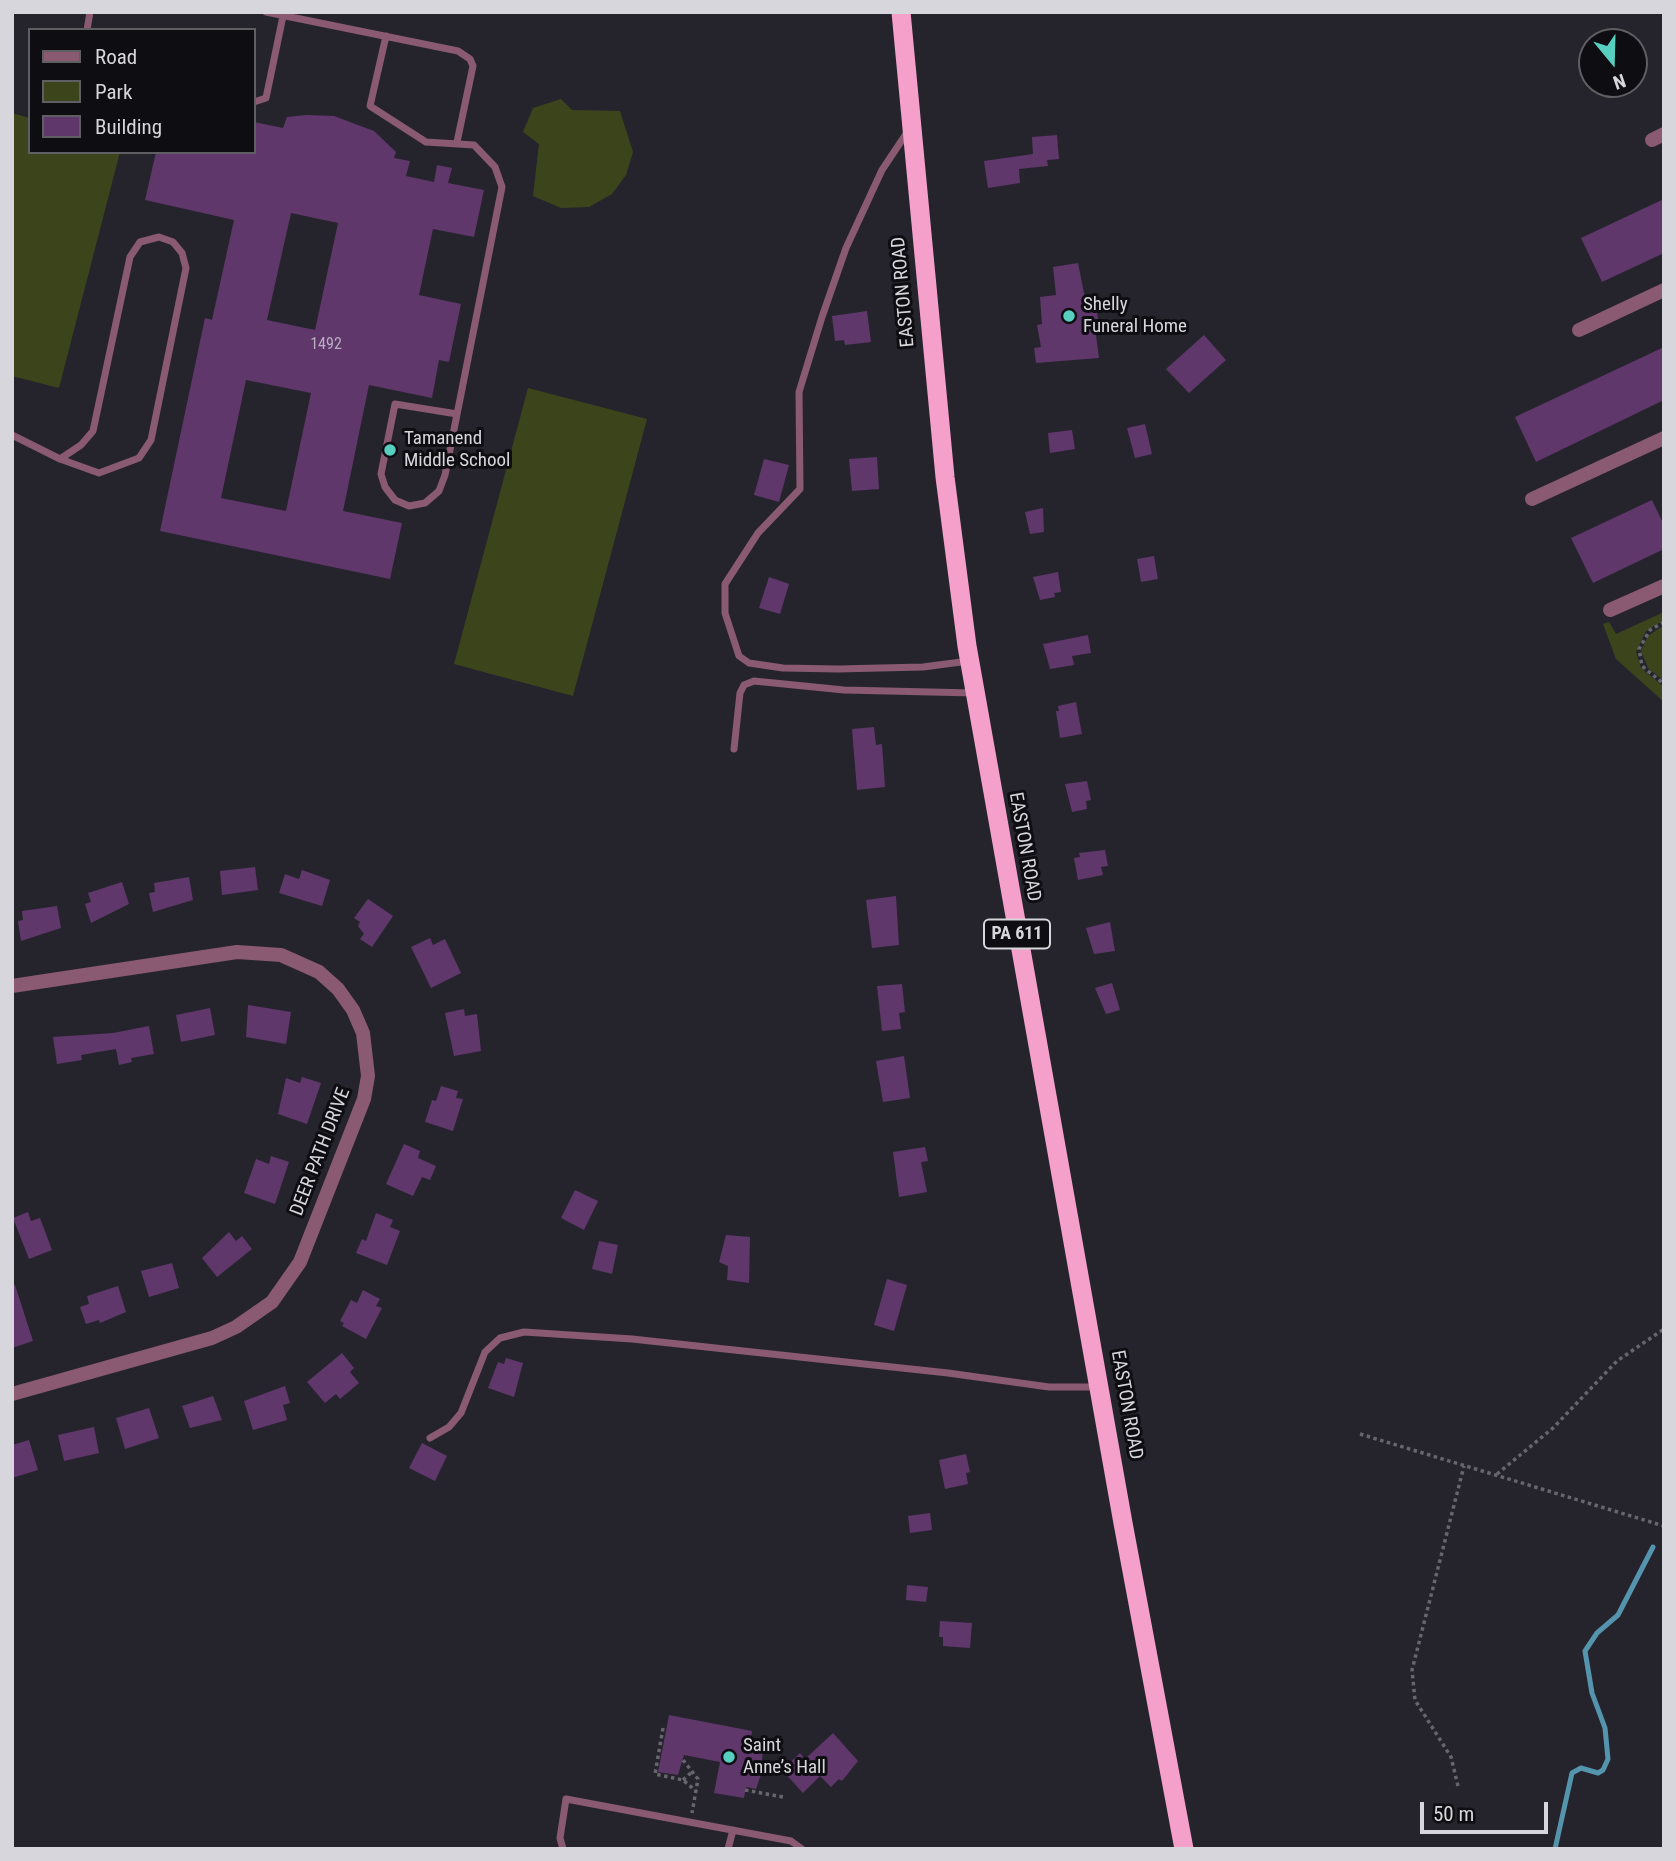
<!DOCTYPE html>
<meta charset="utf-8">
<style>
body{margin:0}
#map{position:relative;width:1676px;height:1861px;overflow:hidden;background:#25242d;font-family:"Roboto Condensed",sans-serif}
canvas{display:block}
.frame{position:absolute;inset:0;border:14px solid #d6d6dc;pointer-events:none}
.legend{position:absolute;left:28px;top:28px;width:228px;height:126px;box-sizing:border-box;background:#0e0e12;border:2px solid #5e5e63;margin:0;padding:9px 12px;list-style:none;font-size:21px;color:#d6d6dc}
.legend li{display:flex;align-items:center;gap:14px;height:35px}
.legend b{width:35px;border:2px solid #5e5e63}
.north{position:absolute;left:1578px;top:28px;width:70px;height:70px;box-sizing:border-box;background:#0e0e12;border:2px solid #5e5e63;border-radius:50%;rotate:161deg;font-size:19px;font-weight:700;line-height:28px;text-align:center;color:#d6d6dc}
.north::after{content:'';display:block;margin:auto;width:24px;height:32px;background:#58cec0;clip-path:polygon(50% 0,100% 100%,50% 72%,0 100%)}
.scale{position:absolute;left:1420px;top:1802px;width:128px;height:32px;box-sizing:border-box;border:4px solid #d6d6dc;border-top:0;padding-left:9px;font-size:21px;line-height:24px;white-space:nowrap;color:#d6d6dc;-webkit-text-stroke:5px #0e0e12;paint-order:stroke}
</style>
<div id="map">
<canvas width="1676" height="1861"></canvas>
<div class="frame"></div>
<ul class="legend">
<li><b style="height:9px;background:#895a71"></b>Road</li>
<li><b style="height:19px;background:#3c441c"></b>Park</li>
<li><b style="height:19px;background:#5f376b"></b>Building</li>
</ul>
<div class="north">N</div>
<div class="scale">50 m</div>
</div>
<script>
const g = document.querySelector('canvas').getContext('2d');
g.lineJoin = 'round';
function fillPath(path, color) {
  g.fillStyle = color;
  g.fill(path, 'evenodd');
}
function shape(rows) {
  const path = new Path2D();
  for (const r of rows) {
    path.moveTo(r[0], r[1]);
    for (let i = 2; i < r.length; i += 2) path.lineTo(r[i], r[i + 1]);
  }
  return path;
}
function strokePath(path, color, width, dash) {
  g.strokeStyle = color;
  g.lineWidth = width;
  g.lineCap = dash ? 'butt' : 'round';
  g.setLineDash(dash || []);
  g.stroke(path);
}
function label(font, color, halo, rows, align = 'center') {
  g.font = font + ' "Roboto Condensed",sans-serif';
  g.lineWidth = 6;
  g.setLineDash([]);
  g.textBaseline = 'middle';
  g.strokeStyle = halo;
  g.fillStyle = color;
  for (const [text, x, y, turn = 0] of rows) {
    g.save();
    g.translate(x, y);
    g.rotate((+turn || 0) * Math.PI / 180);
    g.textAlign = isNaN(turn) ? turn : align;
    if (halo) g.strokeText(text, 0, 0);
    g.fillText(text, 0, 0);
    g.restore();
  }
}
fillPath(shape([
 [561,99,572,110,620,111,633,152,626,175,612,194,589,207,561,208,533,196,539,144,523,132,533,108],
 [12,113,30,118,30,152,120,152,59,388,12,376],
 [528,388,647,419,573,696,454,664],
 [1664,612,1664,620,1646,631,1636,652,1641,668,1664,687,1664,702,1616,659,1603,624,1609,622,1616,634],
 [1664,625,1664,681,1648,668,1641,651,1648,636]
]), '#3c441c');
strokePath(shape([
 [1555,1849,1572,1773,1581,1768,1598,1773,1603,1770,1608,1759,1605,1728,1592,1693,1585,1651,1597,1633,1618,1615,1653,1547]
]), '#5494ad', 5);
fillPath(shape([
 [306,115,334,116,374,131,396,152,394,158,410,161,406,176,434,182,437,165,452,168,448,183,484,190,474,237,433,229,419,295,461,304,449,362,439,360,432,398,369,385,343,511,402,523,390,579,160,531,205,318,212,320,234,220,145,200,156,152,254,152,254,122,283,128,287,117],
 [291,213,338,223,315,330,267,320],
 [246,380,311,393,286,511,221,498],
 [1057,135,1059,159,1047,160,1048,166,1019,169,1020,183,988,188,984,161,1033,154,1032,137],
 [1664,199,1664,253,1602,282,1581,238],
 [1078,263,1087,308,1096,306,1098,319,1094,320,1099,358,1036,363,1034,348,1041,347,1037,325,1042,324,1040,297,1056,295,1053,267],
 [867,311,871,342,845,345,844,340,835,341,832,316],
 [1204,335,1226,360,1189,393,1166,369],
 [1664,347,1664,400,1536,462,1515,417],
 [1145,424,1152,454,1135,458,1127,428],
 [1072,430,1075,449,1050,453,1048,433],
 [877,457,879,489,852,491,849,459],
 [764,459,789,465,779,502,754,495],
 [1652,500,1664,525,1664,549,1593,583,1571,538],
 [1043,508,1044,532,1030,534,1025,512],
 [1154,556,1158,579,1141,582,1137,559],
 [1058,572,1061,592,1054,593,1055,597,1040,600,1033,577],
 [769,577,789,584,780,614,759,608],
 [1088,635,1091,653,1072,656,1074,665,1050,669,1043,644],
 [1076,702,1082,734,1060,738,1056,711,1059,711,1058,706],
 [874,727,876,745,882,744,885,787,857,790,852,729],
 [1087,781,1091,800,1086,801,1087,809,1072,812,1065,784],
 [1105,850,1108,866,1101,867,1103,875,1078,880,1074,858,1080,857,1079,853],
 [255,867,258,890,222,895,220,871],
 [302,870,330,880,322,906,279,893,285,874,299,879],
 [189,877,193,900,153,912,149,893,155,892,154,883],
 [122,882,129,904,91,923,85,904,91,902,88,893],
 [896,896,899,945,872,948,866,900],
 [368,899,393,916,372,947,360,939,364,934,358,926,360,922,354,918],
 [57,906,61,928,21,941,18,921,23,920,22,911],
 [1110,922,1115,951,1094,954,1086,928],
 [430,938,433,945,445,939,461,973,431,988,411,947],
 [1112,983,1120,1010,1106,1014,1095,988],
 [902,984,905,1012,899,1013,901,1029,882,1031,877,986],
 [248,1005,291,1012,286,1044,246,1037],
 [210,1008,215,1035,181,1042,176,1015],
 [464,1009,465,1016,477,1014,481,1051,454,1056,445,1013],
 [149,1026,154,1054,131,1058,132,1062,119,1065,116,1049,81,1055,82,1060,57,1064,53,1037,113,1033],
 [904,1056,910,1098,883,1102,876,1061],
 [302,1077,321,1083,307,1124,278,1114,286,1078,300,1083],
 [441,1086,458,1091,456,1098,463,1099,453,1131,425,1122,432,1100,436,1101],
 [404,1144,420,1151,418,1158,436,1166,430,1180,422,1177,413,1196,386,1184],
 [925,1147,928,1161,921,1162,927,1192,899,1197,893,1152],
 [271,1156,289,1162,275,1204,244,1193,256,1159,269,1164],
 [575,1190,598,1201,584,1230,561,1218],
 [28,1212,31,1221,40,1218,52,1250,29,1259,13,1218],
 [376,1213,393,1220,390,1227,400,1231,387,1265,356,1253,362,1239,366,1241],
 [229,1232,236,1241,242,1236,252,1249,217,1277,202,1258],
 [726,1235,750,1237,749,1283,727,1280,728,1266,719,1262],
 [599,1241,618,1245,612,1274,592,1269],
 [172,1263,179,1288,149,1297,141,1271],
 [887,1279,907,1285,894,1331,874,1325],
 [15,1285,33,1341,12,1348,12,1286],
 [118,1286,126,1312,100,1323,99,1320,86,1324,80,1307,89,1304,87,1296],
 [363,1290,380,1299,376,1306,382,1308,366,1339,342,1326,344,1323,340,1321,351,1300,357,1303],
 [342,1353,354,1368,350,1372,359,1383,340,1399,336,1394,325,1403,307,1382],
 [506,1358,523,1363,514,1397,488,1388,498,1362,504,1364],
 [285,1386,290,1403,283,1405,287,1420,253,1430,244,1401],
 [213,1396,222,1420,190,1428,182,1406],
 [149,1408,159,1438,125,1449,116,1418],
 [94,1427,99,1453,64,1461,58,1435],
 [29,1440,38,1470,12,1478,12,1445],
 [422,1443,447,1456,435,1481,409,1468],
 [966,1454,970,1472,966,1473,968,1484,945,1489,939,1460],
 [930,1513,932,1530,910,1533,908,1516],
 [907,1585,928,1587,926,1602,906,1600],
 [940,1621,972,1623,970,1648,943,1646,943,1637,939,1637],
 [669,1715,752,1731,749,1750,763,1752,761,1766,764,1766,756,1789,746,1787,744,1798,714,1793,720,1762,684,1755,678,1775,658,1772],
 [833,1733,858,1761,842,1781,839,1779,831,1787,820,1776,803,1793,782,1770,800,1753,805,1759]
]), '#5f376b');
strokePath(shape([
 [1664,622,1650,630,1639,649,1642,666,1664,684],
 [1360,1434,1664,1526],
 [1497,1474,1553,1428,1617,1361,1664,1329],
 [663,1728,655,1774,683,1780,696,1791],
 [683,1760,698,1779,692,1813],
 [683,1780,693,1771],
 [1458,1786,1451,1757,1415,1700,1412,1670,1464,1466],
 [745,1790,783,1797]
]), '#67666e', 3.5, [3.5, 3.5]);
strokePath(shape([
 [266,12,458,51,470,59,473,66,457,142],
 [87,30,90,12],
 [386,36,370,106,426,142,474,145,495,167,502,187,445,475,439,491,425,503,409,506,395,500,385,487,381,474,395,404,457,414],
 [254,102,266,98,283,16],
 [908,131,882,170,846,248,822,317,799,392,800,489,758,533,725,584,725,613,739,656,749,663,783,668,838,669,923,667,969,661],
 [12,435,60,459,99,473,139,458,151,440,186,268,182,253,173,242,159,237,140,242,130,257,93,431,81,445,60,459],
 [734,749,740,693,744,685,754,681,844,690,974,693],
 [430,1438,449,1427,461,1413,485,1352,500,1338,524,1332,632,1339,948,1373,1049,1387,1097,1387],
 [563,1849,560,1838,566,1799,791,1841,802,1849],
 [728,1849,733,1830]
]), '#895a71', 7);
strokePath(shape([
 [1652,140,1664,134],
 [1579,330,1664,290],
 [1532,499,1664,438],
 [1610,610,1664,586],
 [12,986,237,952,281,955,319,972,338,989,353,1010,363,1033,368,1076,364,1099,300,1262,272,1302,236,1327,212,1338,12,1394]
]), '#895a71', 14);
strokePath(shape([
 [901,12,945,477,967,646,1123,1523,1184,1849]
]), '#f4a0ca', 19);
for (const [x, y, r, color] of [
 [1069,316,7,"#58cec0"],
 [390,450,7,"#58cec0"],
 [729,1757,7,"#58cec0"]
]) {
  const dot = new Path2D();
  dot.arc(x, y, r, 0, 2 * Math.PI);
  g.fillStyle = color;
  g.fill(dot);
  strokePath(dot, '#0e0e12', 2.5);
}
label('16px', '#b8aec0', null, [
 ["1492",326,345]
]);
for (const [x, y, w] of [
 [1017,934,66]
]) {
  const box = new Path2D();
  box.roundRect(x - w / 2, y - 14.5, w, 29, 5);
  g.fillStyle = '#0e0e12';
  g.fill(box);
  strokePath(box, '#d6d6dc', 2);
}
label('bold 18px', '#d6d6dc', null, [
 ["PA 611",1017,934]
]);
label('19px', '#d6d6dc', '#0e0e12', [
 ["EASTON ROAD",904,292,-95],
 ["EASTON ROAD",1024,847,80],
 ["DEER PATH DRIVE",321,1152,-69],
 ["EASTON ROAD",1126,1405,80]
]);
label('19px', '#d6d6dc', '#0e0e12', [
 ["Shelly",1083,305],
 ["Funeral Home",1083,327],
 ["Tamanend",404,439],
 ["Middle School",404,461],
 ["Saint",743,1746],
 ["Anne’s Hall",743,1768]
], 'left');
</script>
